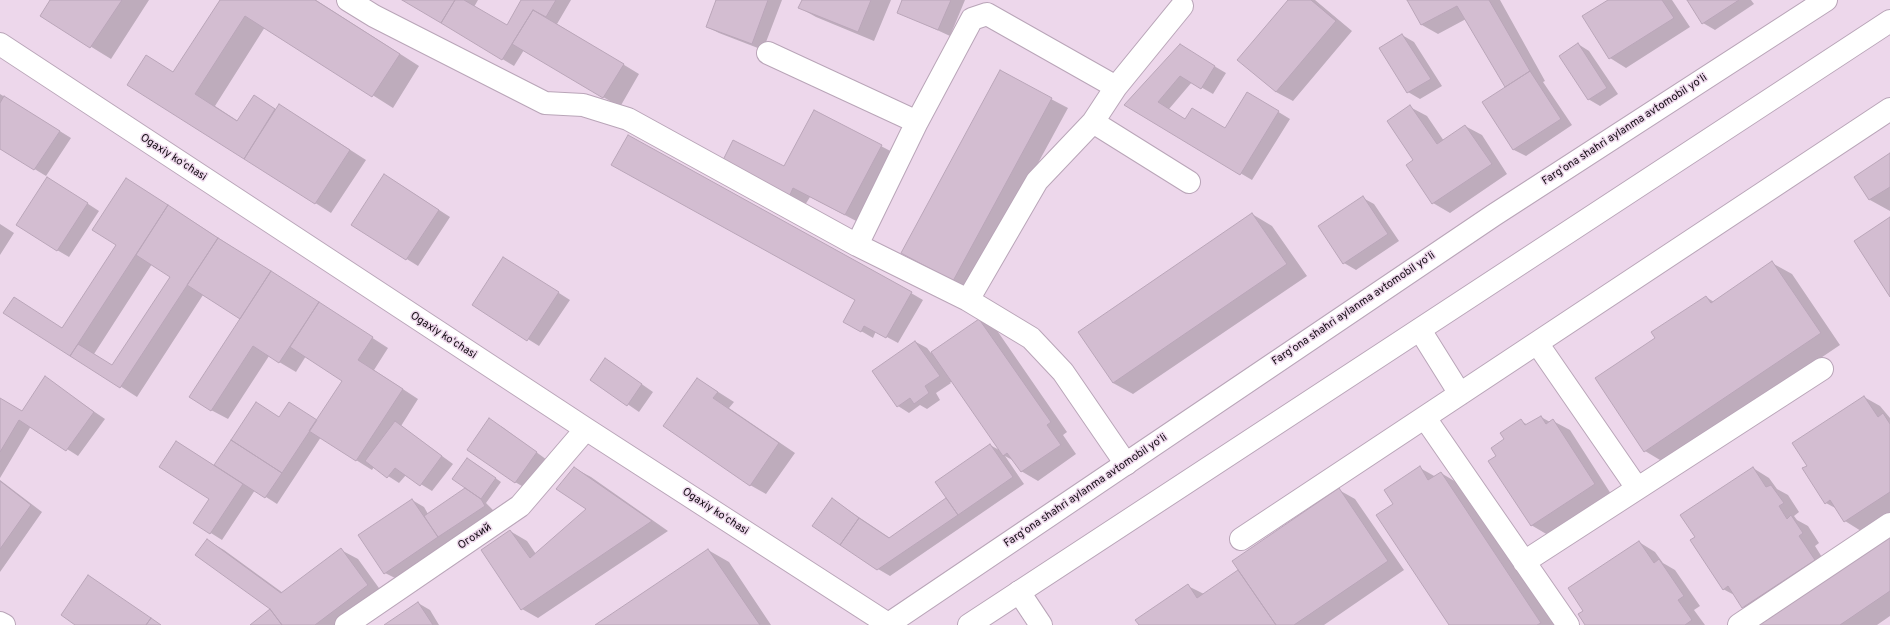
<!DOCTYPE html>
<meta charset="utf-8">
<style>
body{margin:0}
canvas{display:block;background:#edd7eb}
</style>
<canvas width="1890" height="625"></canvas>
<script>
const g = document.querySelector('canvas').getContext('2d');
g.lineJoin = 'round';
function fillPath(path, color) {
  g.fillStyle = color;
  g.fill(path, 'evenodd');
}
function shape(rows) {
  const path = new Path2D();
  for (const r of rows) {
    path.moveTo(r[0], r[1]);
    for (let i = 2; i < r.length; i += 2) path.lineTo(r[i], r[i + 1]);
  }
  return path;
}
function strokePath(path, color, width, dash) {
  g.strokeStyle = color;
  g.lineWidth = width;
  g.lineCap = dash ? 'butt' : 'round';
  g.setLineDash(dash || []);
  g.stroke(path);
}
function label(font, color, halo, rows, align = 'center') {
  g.font = font + ' Overpass,sans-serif';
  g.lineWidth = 3;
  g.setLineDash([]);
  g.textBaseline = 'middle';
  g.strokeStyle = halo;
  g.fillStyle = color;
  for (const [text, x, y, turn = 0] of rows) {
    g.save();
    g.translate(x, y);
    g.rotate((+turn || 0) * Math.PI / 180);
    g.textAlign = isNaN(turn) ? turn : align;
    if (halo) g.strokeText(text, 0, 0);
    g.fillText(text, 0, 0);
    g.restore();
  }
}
fillPath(shape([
 [51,0,149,0,111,59,41,16],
 [221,0,316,0,419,66,393,108,265,27,215,106,238,121,254,96,277,110,296,115,366,160,331,213,129,84,147,56,174,73],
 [404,0,478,0,474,7,507,27,523,0,571,0,557,24,639,74,620,107,524,50,514,66],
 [717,0,782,0,763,50,719,33,707,27],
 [803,0,891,0,874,41,816,17,800,8],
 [903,0,965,0,950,36,898,12],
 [1289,0,1315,0,1352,31,1293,101,1276,92,1239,60],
 [1408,0,1500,0,1545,81,1543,82,1572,125,1526,156,1514,150,1483,103,1507,87,1466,19,1438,34,1422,25],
 [1610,0,1672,0,1690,27,1626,68,1610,58],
 [1688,0,1751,0,1754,4,1715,30,1703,23],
 [1402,35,1414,42,1442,86,1420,99,1408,92,1381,48],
 [1578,44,1589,51,1618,94,1600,106,1588,99],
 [1180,46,1226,73,1213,94,1192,82,1169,109,1185,120,1226,129,1259,100,1290,119,1252,180,1125,105],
 [0,94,71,138,46,176,0,148],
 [1051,99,1068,108,969,290,919,262],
 [1410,107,1427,116,1444,141,1465,126,1482,135,1507,174,1450,213,1433,203,1407,165,1414,160],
 [814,111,898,155,862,224,810,197,805,205,739,172,785,168],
 [1890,154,1890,211,1870,200,1855,177],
 [396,182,450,217,418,266,352,225],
 [59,185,99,211,69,257,57,250],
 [143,189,388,348,374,370,418,399,401,426,453,464,432,491,406,475,399,483,374,467,372,470,356,460,321,437,277,504,255,490,222,540,195,523,210,499,177,442,215,466,256,403,280,418,317,421,344,381,306,356,296,372,269,356,228,419,211,410,241,319,203,295,137,397,5,312,63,329,117,244],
 [152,264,171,276,112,366,94,354],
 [1363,198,1374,204,1399,241,1356,270,1344,263],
 [1252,214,1272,226,1307,276,1133,394,1113,383],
 [0,224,14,233,0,255],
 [1772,263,1792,274,1840,345,1665,463,1645,451,1656,339,1706,297,1714,302],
 [515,265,570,300,539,346,473,305],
 [911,293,923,300,898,343,876,331,873,338,844,321],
 [979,320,996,329,1067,432,1063,435,1076,454,1038,481,1021,471,1014,461,1005,456,1024,484,890,576,878,569,832,499,890,538,947,499,990,445,1001,451,953,382,950,382,951,383,936,393,940,400,927,409,920,405,909,413,898,406,916,342,927,348,931,353],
 [606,359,653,392,639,412,591,379],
 [45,378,105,419,78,456,31,426,0,478,0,399,23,412],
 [698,379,734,402,729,408,795,453,766,494,750,485],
 [1864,397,1880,406,1890,418,1890,512,1861,531,1845,521,1837,509,1826,503,1808,466],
 [1541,417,1550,422,1553,421,1570,430,1611,494,1548,535,1531,525,1497,456,1521,421,1528,425],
 [501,426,547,460,527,489,515,482],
 [473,462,501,482,486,503,496,513,397,579,385,573,412,500,424,507,428,514,469,491],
 [574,468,591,477,668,531,538,618,522,609,510,531,527,541,536,554,588,509],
 [1420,468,1436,477,1441,473,1461,485,1555,625,1450,625,1394,504],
 [1753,468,1769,478,1777,489,1788,495,1799,512,1794,516,1797,520,1808,526,1819,543,1815,546,1830,570,1760,617,1743,607,1736,596,1723,589,1696,537],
 [0,480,42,512,0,572],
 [1339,490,1355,499,1404,570,1324,625,1140,625,1188,586,1204,594,1238,571,1242,573],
 [1890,539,1890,616,1877,625,1761,625],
 [207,540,224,550,283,593,341,550,358,559,384,595,344,625,251,625,272,609],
 [1639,542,1655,552,1663,563,1675,570,1700,606,1694,610,1705,625,1586,625,1584,611],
 [708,550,729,562,771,625,597,625],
 [418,603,430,610,439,625,386,625]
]), '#0003');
const building = shape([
 [50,0,122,0,90,48,40,16,50,0],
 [220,0,315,0,400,54,372,97,245,16,195,94,237,121,254,95,275,109,244,159,127,85,146,55,173,72,220,0],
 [402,0,455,0,441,23,402,0],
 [455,0,464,0,507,25,521,0,556,0,546,17,533,10,502,60,441,23,455,0],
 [716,0,768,0,752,44,706,27,716,0],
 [802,0,871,0,858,32,798,8,802,0],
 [902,0,951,0,938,30,897,13,902,0],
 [1288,0,1311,0,1336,21,1276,92,1237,60,1288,0],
 [1407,0,1489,0,1530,71,1505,87,1457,6,1421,25,1407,0],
 [1608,0,1662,0,1674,18,1609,59,1582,16,1608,0],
 [1687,0,1739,0,1702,24,1687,0],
 [533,10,624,64,603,98,512,44,533,10],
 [1402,34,1431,79,1407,93,1379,48,1402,34],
 [1578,43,1607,88,1588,100,1559,56,1578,43],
 [1180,44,1215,66,1201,89,1180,76,1158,102,1185,119,1192,108,1225,128,1247,92,1279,111,1240,175,1124,105,1180,44],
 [1000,70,1052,98,953,281,901,253,1000,70],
 [1530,71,1561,119,1513,150,1482,102,1530,71],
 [4,96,60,131,34,170,0,149,0,103,4,96],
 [279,104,350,150,315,204,244,159,279,104],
 [1410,105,1437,144,1465,125,1492,164,1432,204,1406,165,1413,160,1387,121,1410,105],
 [814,110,882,145,845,215,793,188,789,197,722,162,733,140,784,166,814,110],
 [628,135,912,292,886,338,864,326,861,332,843,322,855,300,611,165,628,135],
 [1890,153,1890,187,1869,200,1854,177,1890,153],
 [384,174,439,210,406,260,351,225,384,174],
 [47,177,88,203,57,251,16,225,47,177],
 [126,178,168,205,70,356,3,313,14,297,62,328,116,245,92,230,126,178],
 [1363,196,1388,234,1343,264,1318,226,1363,196],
 [168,205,218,238,120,388,70,356,78,344,112,365,170,277,136,255,168,205],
 [1252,213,1287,264,1113,383,1078,332,1252,213],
 [1890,217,1890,297,1854,241,1890,217],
 [218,238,271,271,240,319,187,285,218,238],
 [503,257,559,292,527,341,472,305,503,257],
 [1772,261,1821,333,1644,452,1595,378,1655,338,1651,332,1706,296,1711,303,1772,261],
 [271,271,319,302,279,363,253,346,211,411,189,397,271,271],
 [319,302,373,337,358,360,403,389,356,461,309,431,342,381,290,347,319,302],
 [979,319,1051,422,1047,425,1061,445,1021,472,1007,453,1003,456,931,352,979,319],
 [915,341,940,376,925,386,929,393,914,404,910,398,897,407,872,371,915,341],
 [605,358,642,384,627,406,590,380,605,358],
 [45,376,94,412,66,451,19,420,0,452,0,398,22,411,45,376],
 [697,378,718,392,713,398,779,443,750,486,663,426,697,378],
 [1864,396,1878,417,1883,413,1890,424,1890,492,1844,522,1830,500,1825,504,1802,468,1807,466,1792,443,1864,396],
 [256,402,279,417,289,402,317,420,282,473,231,440,256,402],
 [1541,416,1546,424,1553,419,1595,484,1531,526,1488,461,1496,456,1491,448,1504,439,1500,433,1521,419,1525,425,1541,416],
 [489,418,537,452,515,483,467,450,489,418],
 [395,421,442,456,420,486,395,468,387,478,365,461,395,421],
 [231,440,282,473,265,498,214,465,231,440],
 [176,441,243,484,210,534,193,523,209,499,159,467,176,441],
 [990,444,1013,477,958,515,935,482,990,444],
 [467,458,496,478,481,499,452,479,467,458],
 [1420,466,1428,480,1441,472,1541,623,1537,625,1449,625,1376,515,1393,504,1384,490,1420,466],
 [574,467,652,521,521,610,481,550,510,530,530,558,586,509,556,489,574,467],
 [1753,467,1766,487,1771,485,1784,503,1779,506,1787,519,1791,515,1803,533,1799,536,1815,560,1742,608,1728,586,1723,590,1690,540,1695,537,1680,515,1753,467],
 [0,481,31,505,0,549,0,481],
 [465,488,481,499,485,506,438,537,424,516,465,488],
 [1339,488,1388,561,1294,625,1276,625,1232,561,1339,488],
 [832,498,859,518,840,545,812,526,832,498],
 [946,498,958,515,877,570,840,545,859,518,889,538,946,498],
 [412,499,438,537,384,574,358,535,412,499],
 [1890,537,1890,591,1840,625,1759,625,1890,537],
 [207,539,281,593,341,548,368,585,315,625,282,625,270,609,195,555,207,539],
 [1639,541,1654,563,1659,559,1684,596,1678,600,1692,620,1685,625,1585,625,1578,614,1583,611,1568,588,1639,541],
 [708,549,760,625,595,625,708,549],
 [1238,570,1276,625,1139,625,1135,620,1188,584,1197,598,1238,570],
 [88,575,151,618,146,625,75,625,61,615,88,575],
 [418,602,433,625,384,625,418,602],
 [270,609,282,625,250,625,270,609],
 [151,618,161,625,146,625,151,618]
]);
fillPath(building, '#d3bdd1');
strokePath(building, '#baa6b9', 1);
const minor = shape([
 [348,0,374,16,545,103,583,105,628,119,857,245,968,300],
 [0,44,586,429,888,624],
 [768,53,917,122,972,19,987,14,1116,87],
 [1093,122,1189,182],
 [857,245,917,122],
 [1420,330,1460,394],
 [1537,343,1637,488],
 [1425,418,1568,625],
 [1126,464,1063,372,1031,338,968,300,1037,181,1093,122,1116,87,1182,6],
 [1241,539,1890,109],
 [1524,562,1822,369],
 [1019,592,1041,625],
 [0,623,4,625],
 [346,625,520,506,586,429],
 [1739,625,1890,524]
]);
const highway = shape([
 [887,625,1494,215,1826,0],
 [969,625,1890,21]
]);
strokePath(minor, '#b9a5b8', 24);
strokePath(highway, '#b9a5b8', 24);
strokePath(minor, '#fff', 22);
strokePath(highway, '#fff', 22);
label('11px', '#110a11', '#edd7eb', [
 ["Fargʻona shahri aylanma avtomobil yoʻli",1625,130,-33],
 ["Ogaxiy koʻchasi",173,158,33],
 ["Fargʻona shahri aylanma avtomobil yoʻli",1354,309,-34],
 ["Ogaxiy koʻchasi",443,336,33],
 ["Fargʻona shahri aylanma avtomobil yoʻli",1086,491,-34],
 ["Ogaxiy koʻchasi",715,512,33],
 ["Огохий",475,537,-34]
]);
</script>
